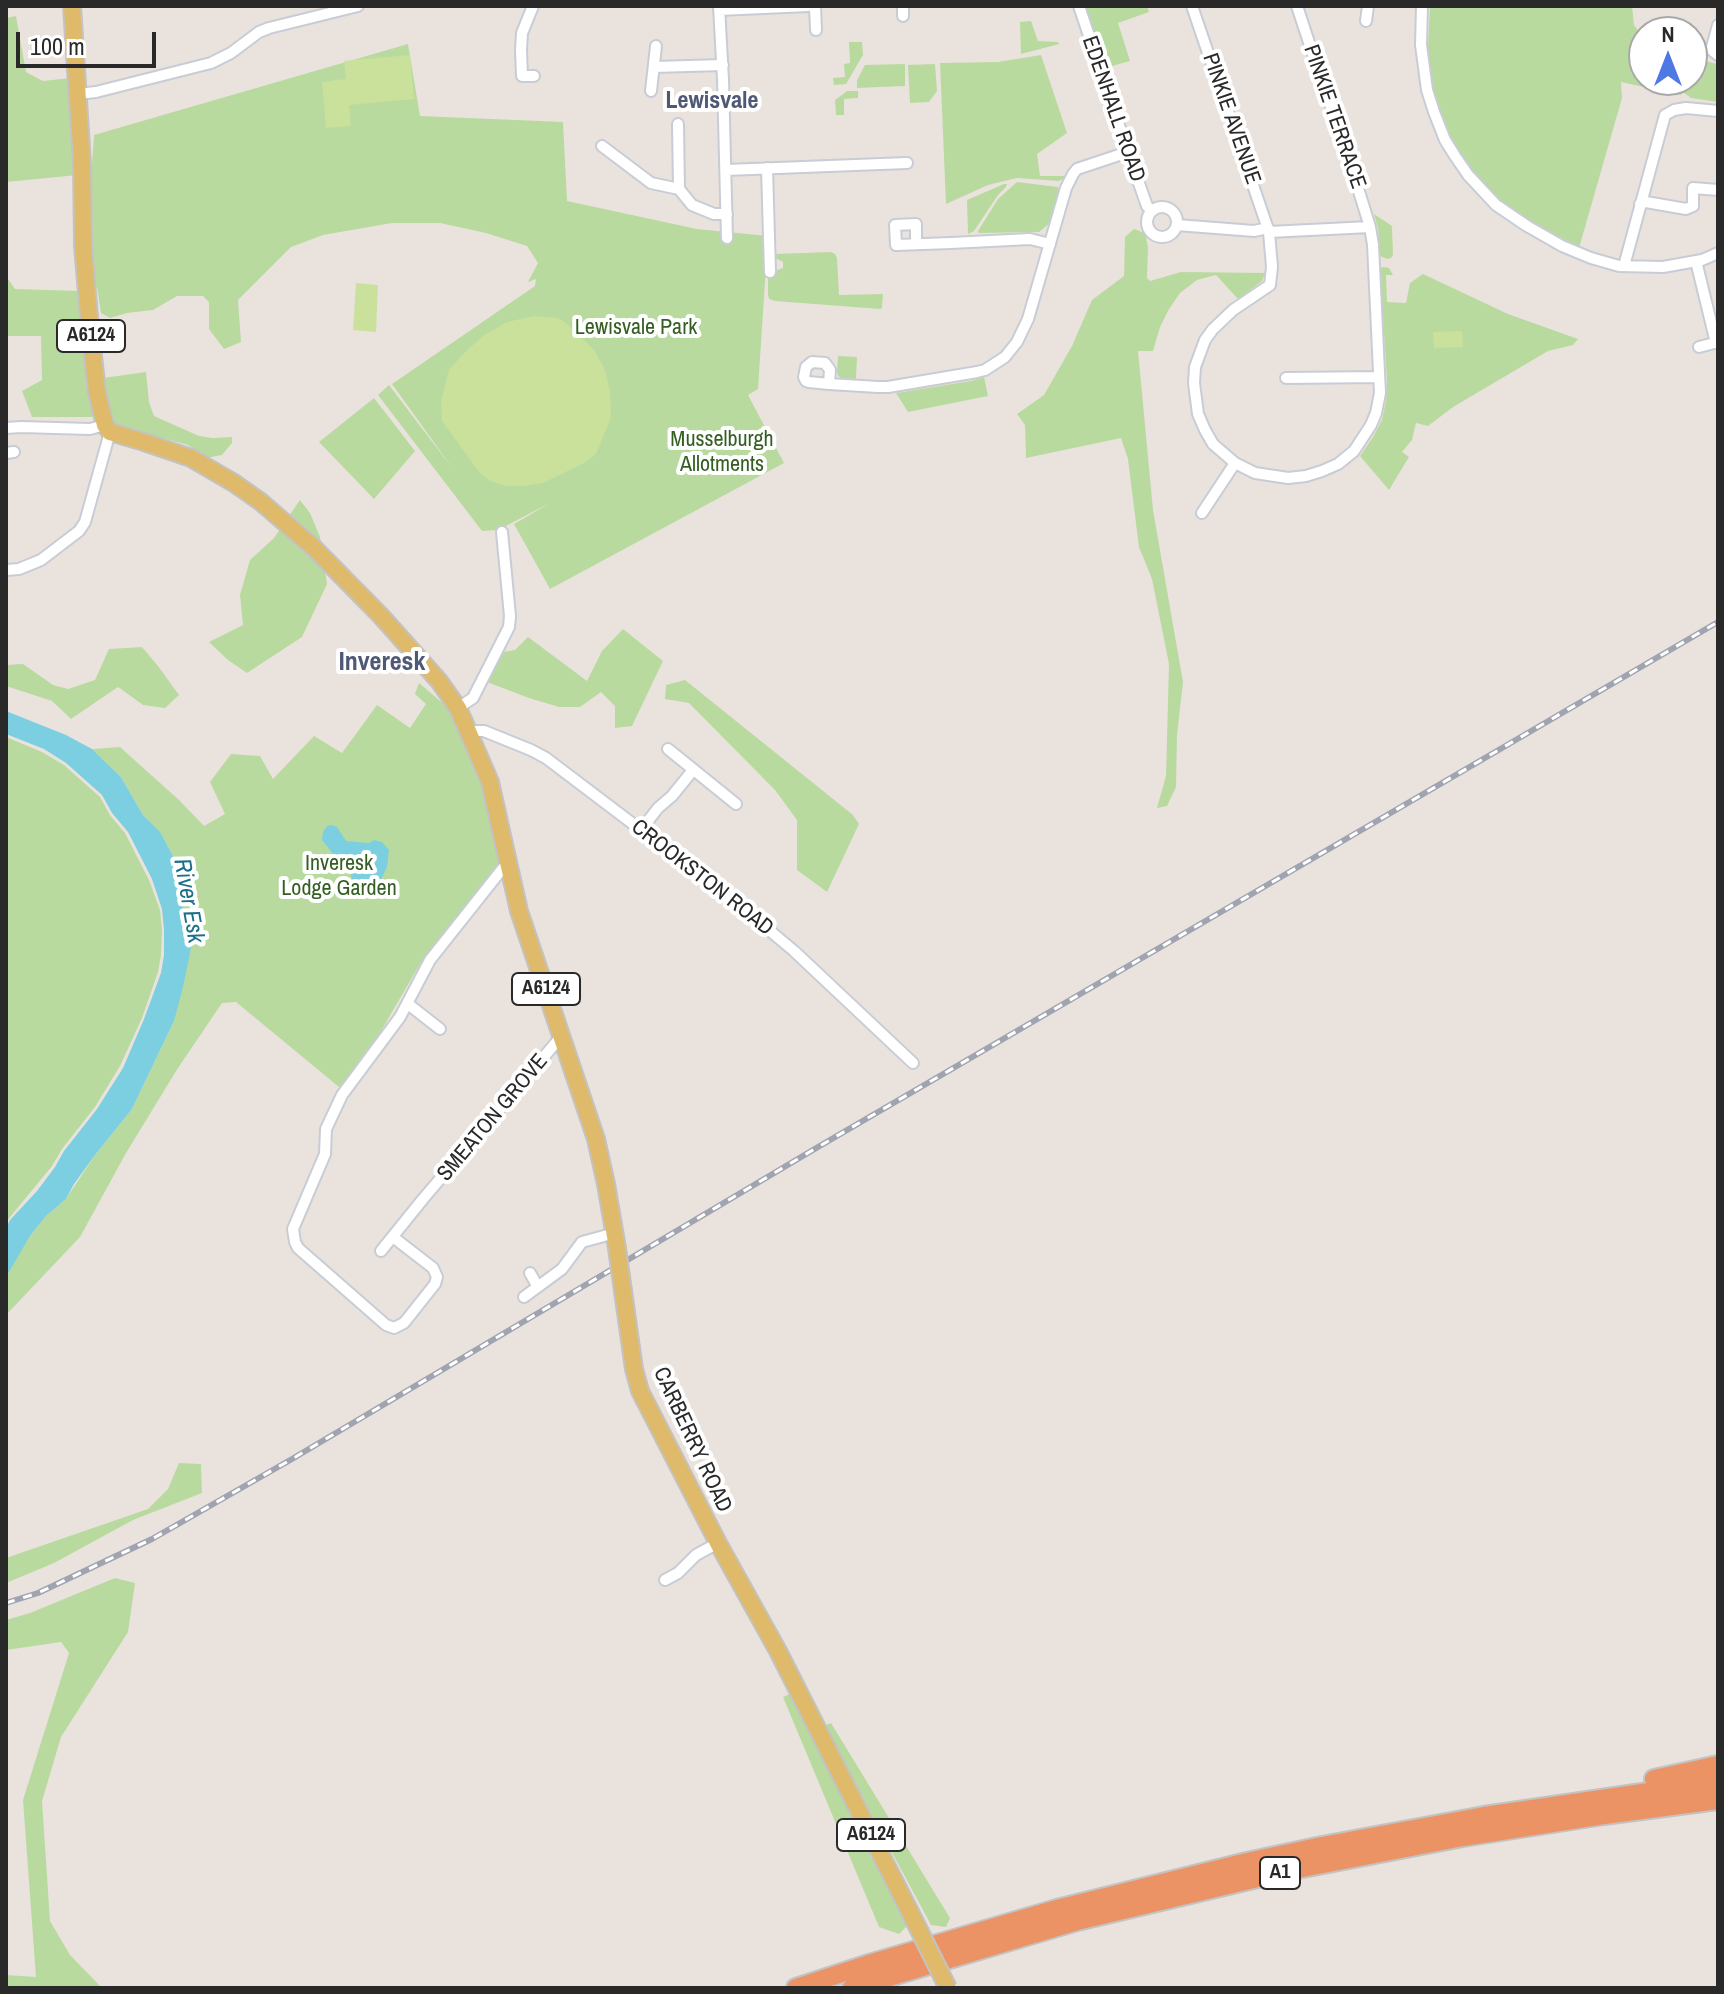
<!DOCTYPE html>
<style>
body{margin:0}
#map{position:relative;width:1724px;height:1994px;overflow:hidden;background:#eae3dd;font-family:"Archivo Narrow",sans-serif}
canvas{display:block}
.frame{position:absolute;inset:0;border:8px solid #292929;pointer-events:none}
.north{position:absolute;left:1628px;top:16px;width:80px;height:80px;box-sizing:border-box;background:#fff;border:2px solid #a9a9a9;border-radius:50%;rotate:0deg;font-size:22px;font-weight:700;line-height:32px;text-align:center;color:#292929}
.north::after{content:'';display:block;margin:auto;width:28px;height:36px;background:#4e79e5;clip-path:polygon(50% 0,100% 100%,50% 72%,0 100%)}
.scale{position:absolute;left:16px;top:32px;width:140px;height:36px;box-sizing:border-box;border:4px solid #292929;border-top:0;padding-left:10px;font-size:24px;line-height:28px;white-space:nowrap;color:#292929;-webkit-text-stroke:6px #fff;paint-order:stroke}
</style>
<div id="map">
<canvas width="1724" height="1994"></canvas>
<div class="frame"></div>
<div class="north">N</div>
<div class="scale">100 m</div>
</div>
<script>
const g = document.querySelector('canvas').getContext('2d');
g.lineJoin = 'round';
function fillPath(path, color) {
  g.fillStyle = color;
  g.fill(path, 'evenodd');
}
function shape(rows) {
  const path = new Path2D();
  for (const r of rows) {
    if (r.length === 3) {
      path.moveTo(r[0] + r[2], r[1]);
      path.arc(r[0], r[1], r[2], 0, 2 * Math.PI);
      continue;
    }
    path.moveTo(r[0], r[1]);
    for (let i = 2; i < r.length; i += 2) path.lineTo(r[i], r[i + 1]);
  }
  return path;
}
function strokePath(path, color, width, dash) {
  g.strokeStyle = color;
  g.lineWidth = width;
  g.lineCap = dash ? 'butt' : 'round';
  g.setLineDash(dash || []);
  g.stroke(path);
}
function label(font, color, halo, rows, align = 'center') {
  g.font = font + ' "Archivo Narrow",sans-serif';
  g.lineWidth = 8;
  g.setLineDash([]);
  g.textBaseline = 'middle';
  g.strokeStyle = halo;
  g.fillStyle = color;
  for (const [text, x, y, turn = 0] of rows) {
    g.save();
    g.translate(x, y);
    g.rotate((+turn || 0) * Math.PI / 180);
    g.textAlign = isNaN(turn) ? turn : align;
    if (halo) g.strokeText(text, 0, 0);
    g.fillText(text, 0, 0);
    g.restore();
  }
}
fillPath(shape([
 [1084,6,1147,6,1149,12,1118,23,1130,61,1105,68],
 [1430,6,1632,6,1634,25,1644,38,1644,80,1684,80,1681,95,1621,82,1622,98,1579,248,1510,209,1477,177,1447,135,1427,69],
 [16,16,26,72,43,81,71,78,78,175,6,182,6,18],
 [1031,21,1038,41,1058,42,1059,44,1021,54,1020,22],
 [849,42,862,42,863,55,846,84,834,85,833,78,845,77,844,64,850,63],
 [408,44,420,116,563,122,567,201,697,229,768,236,758,389,748,395,784,463,550,589,514,524,550,503,498,530,482,531,378,395,389,385,453,469,392,384,535,286,536,279,528,282,538,263,527,246,486,233,440,223,392,223,323,235,291,247,238,300,241,342,224,349,209,329,209,302,203,296,177,296,153,310,127,313,110,318,101,313,97,287,93,288,90,195,94,135],
 [1041,55,1067,133,1037,154,1040,176,1066,176,1065,178,1059,181,1017,178,988,185,946,204,940,63,998,62],
 [1692,58,1718,64,1718,102,1691,98,1684,93,1686,80,1692,80],
 [905,64,905,86,857,88,857,80,865,65],
 [935,64,937,91,929,102,910,103,908,65],
 [847,91,858,91,858,98,844,99,844,115,836,115,835,100],
 [1017,182,1058,187,1059,192,1050,223,1039,232,979,233,978,231,998,199],
 [1004,184,1007,184,1006,187,998,195,974,231,968,234,967,200],
 [1374,214,1392,226,1393,255,1391,258,1387,259,1380,256,1378,228],
 [1134,229,1145,233,1148,247,1147,278,1150,281,1181,272,1265,273,1262,281,1238,299,1216,275,1197,280,1180,293,1169,309,1160,327,1153,351,1138,351,1153,510,1183,682,1177,735,1176,787,1167,806,1157,808,1166,776,1169,664,1152,579,1139,547,1128,459,1121,438,1026,458,1025,425,1017,414,1044,395,1072,346,1092,300,1124,276,1125,237],
 [831,252,835,254,837,258,839,295,883,294,882,308,880,309,775,301,769,299,768,295,768,276,774,276,777,270,783,268,783,262,775,258,774,254],
 [1383,267,1389,268,1393,275,1386,275,1387,302,1406,303,1410,283,1423,274,1508,314,1578,339,1573,345,1548,351,1453,407,1428,426,1416,423,1412,440,1402,452,1409,457,1389,490,1360,456,1373,437,1382,420,1386,401,1387,380,1380,269],
 [6,276,15,289,80,291,96,417,32,417,22,391,42,380,41,336,6,336],
 [838,356,857,357,856,379,841,378,838,376,837,372],
 [146,372,149,402,154,416,199,436,213,438,232,437,232,443,222,455,206,458,188,445,166,439,129,434,113,427,107,418,103,378],
 [984,377,988,396,908,412,896,393,971,381],
 [374,398,415,451,374,499,319,442],
 [300,500,310,513,320,537,327,584,302,637,247,673,228,660,209,642,243,625,240,595,250,560,274,538],
 [623,629,663,661,632,726,615,728,615,706,601,692,580,707,559,707,529,698,487,682,494,665,503,652,515,650,528,637,587,681,602,651],
 [142,647,158,666,179,695,165,708,143,705,118,687,71,719,52,701,6,686,6,665,23,664,53,685,68,689,95,680,109,649],
 [685,680,853,815,859,824,827,892,797,870,797,820,775,790,689,703,665,699,666,685],
 [419,683,453,712,486,793,499,858,498,866,420,964,363,1062,339,1087,236,1002,222,1003,178,1068,126,1153,80,1237,6,1315,6,1277,10,1267,30,1236,46,1216,66,1199,95,1155,132,1109,174,1021,178,888,173,856,160,833,143,815,121,777,92,749,120,747,179,800,204,826,225,814,210,782,231,754,260,756,273,779,314,736,342,753,377,705,410,728,426,704,415,694],
 [6,737,42,752,64,765,100,797,110,815,125,833,149,880,160,910,162,930,161,955,158,972,142,1018,120,1066,95,1107,62,1149,52,1166,6,1222],
 [179,1463,201,1464,202,1493,133,1520,54,1563,6,1583,6,1558,148,1509,168,1489],
 [115,1578,135,1583,128,1632,61,1737,42,1801,50,1921,70,1955,102,1988,6,1988,6,1975,36,1977,23,1800,69,1653,61,1642,6,1650,6,1620,30,1613],
 [790,1694,909,1924,899,1934,879,1927,783,1697],
 [831,1723,950,1918,946,1927,931,1925,824,1726]
]), '#b9da9f');
fillPath(shape([
 [410,55,414,99,349,105,351,126,326,128,322,82,346,79,344,61],
 [356,283,378,285,376,332,353,330],
 [534,316,557,318,565,322,594,350,605,370,610,391,611,417,596,454,586,462,543,483,524,486,506,486,490,481,479,472,442,421,441,402,449,370,464,353,483,336,507,322],
 [1462,331,1463,347,1434,348,1433,332]
]), '#cae19c');
fillPath(shape([
 [6,711,66,735,92,749,121,777,143,815,160,832,173,856,178,888,192,943,183,987,174,1021,132,1109,95,1155,74,1184,66,1199,46,1216,30,1236,6,1277,6,1228,10,1220,37,1191,55,1167,64,1151,97,1109,123,1068,144,1019,161,973,164,955,164,930,162,909,152,879,128,832,112,813,102,795,66,763,44,749,6,734],
 [331,825,337,827,346,841,369,843,374,840,382,842,389,850,387,867,378,886,374,889,359,888,353,882,349,869,333,854,322,840,323,832,327,826]
]), '#7bcfe1');
const street = shape([
 [533,6,522,33,521,50,522,76,534,76],
 [719,6,723,80,727,238],
 [815,6,816,30],
 [903,6,903,16],
 [1079,6,1128,152,1147,206,1151,210],
 [1192,6,1269,232,1272,267,1270,285,1233,310,1213,329,1205,340,1195,367,1194,383,1198,414,1205,430,1213,444,1235,463,1255,473,1288,478,1306,476,1322,471,1338,464,1354,451,1371,425,1376,413,1380,393,1373,245,1370,227,1345,146,1322,82,1297,6],
 [1422,6,1421,45,1427,90,1434,112,1445,140,1455,156,1468,175,1496,205,1527,226,1562,246,1591,258,1619,266,1663,267,1702,260,1718,253],
 [719,10,808,6],
 [1366,21,1368,6],
 [1718,25,1712,47,1713,51,1718,55],
 [654,67,723,65],
 [651,91,656,46],
 [78,94,96,92,211,63,231,53,259,32,269,28,358,6],
 [678,124,679,189],
 [602,146,651,183,679,189,692,205,714,214,727,214],
 [767,168,770,272],
 [726,170,907,163],
 [1640,204,1646,202,1686,209,1693,206,1693,188,1718,190],
 [1162,222,15],
 [1177,225,1254,231,1268,228],
 [1269,232,1370,227],
 [916,244,916,224,895,225,896,245,951,243,1030,239,1050,244],
 [1696,261,1716,343],
 [1624,266,1665,115,1674,110,1686,108,1718,111],
 [1699,347,1718,342],
 [1286,378,1379,377],
 [829,384,830,370,825,363,812,362,806,367,804,377,806,381,809,382,829,384,878,387,888,387,977,372,985,370,1005,357,1017,342,1028,319,1066,188,1073,174,1077,169,1128,152],
 [6,428,21,427,90,429,105,425],
 [6,453,14,452],
 [1202,513,1235,463],
 [6,570,19,569,41,560,79,531,85,522,110,432],
 [458,708,473,698,509,627,510,616,502,532],
 [470,731,484,731,531,750,546,758,641,830,720,894,763,925,794,951,913,1063],
 [668,749,736,804],
 [641,830,658,808,672,796,693,770],
 [408,1004,440,1029],
 [393,1237,433,1268,437,1277,435,1284,404,1323,394,1328,386,1325,298,1248,295,1242,293,1229,325,1154,326,1129,342,1095,400,1017,430,960,503,868,508,865],
 [381,1251,423,1199,559,1039,563,1037],
 [530,1273,538,1287],
 [524,1297,562,1269,582,1242,615,1233],
 [665,1580,678,1573,696,1555,718,1543]
]);
const primary = shape([
 [72,6,82,163,83,245,90,329,97,392,105,425,110,432,144,442,191,458,234,483,261,502,313,547,381,616,439,681,458,708,490,782,519,911,596,1139,606,1184,617,1248],
 [623,1291,634,1369,640,1391,718,1543,778,1651,910,1912]
]);
const highway = shape([
 [1654,1779,1718,1765],
 [796,1988,869,1964,1057,1909,1247,1862,1322,1846,1484,1816,1718,1782],
 [852,1988,1077,1921,1287,1871,1463,1837,1604,1815,1718,1800]
]);
strokePath(street, '#c8ccd5', 14);
strokePath(primary, '#c3c3c3', 20);
strokePath(highway, '#c3c3c3', 22);
strokePath(street, '#fff', 10);
strokePath(primary, '#e0ba6b', 16);
strokePath(highway, '#ec9365', 18);
const rail = shape([
 [6,1603,38,1593,152,1539,292,1459,818,1147,1718,622]
]);
strokePath(rail, '#a0a4b1', 6);
strokePath(rail, '#fff', 3, [9]);
const primaryBridge = shape([
 [617,1248,623,1291],
 [910,1912,948,1988]
]);
strokePath(primaryBridge, '#c3c3c3', 20, []);
strokePath(primaryBridge, '#e0ba6b', 16);
for (const [x, y, w] of [
 [91,336,68],
 [546,989,68],
 [871,1835,68],
 [1280,1873,40]
]) {
  const box = new Path2D();
  box.roundRect(x - w / 2, y - 16, w, 32, 6);
  g.fillStyle = '#fff';
  g.fill(box);
  strokePath(box, '#292929', 2);
}
label('bold 20px', '#292929', null, [
 ["A6124",91,336],
 ["A6124",546,989],
 ["A6124",871,1835],
 ["A1",1280,1873]
]);
label('22px', '#292929', '#fff', [
 ["EDENHALL ROAD",1113,109,71],
 ["PINKIE TERRACE",1334,117,71],
 ["PINKIE AVENUE",1231,119,71],
 ["CROOKSTON ROAD",702,878,38],
 ["SMEATON GROVE",493,1118,-50],
 ["CARBERRY ROAD",692,1440,65]
]);
label('22px', '#345e22', '#fff', [
 ["Lewisvale Park",636,328],
 ["Musselburgh",722,440],
 ["Allotments",722,465],
 ["Inveresk",339,864],
 ["Lodge Garden",339,889]
]);
label('bold 24px', '#4f5975', '#fff', [
 ["Lewisvale",712,102]
]);
label('italic 24px', '#1c6f8a', '#fff', [
 ["River Esk",188,901,80]
]);
label('bold 26px', '#4f5975', '#fff', [
 ["Inveresk",382,663]
]);
</script>
